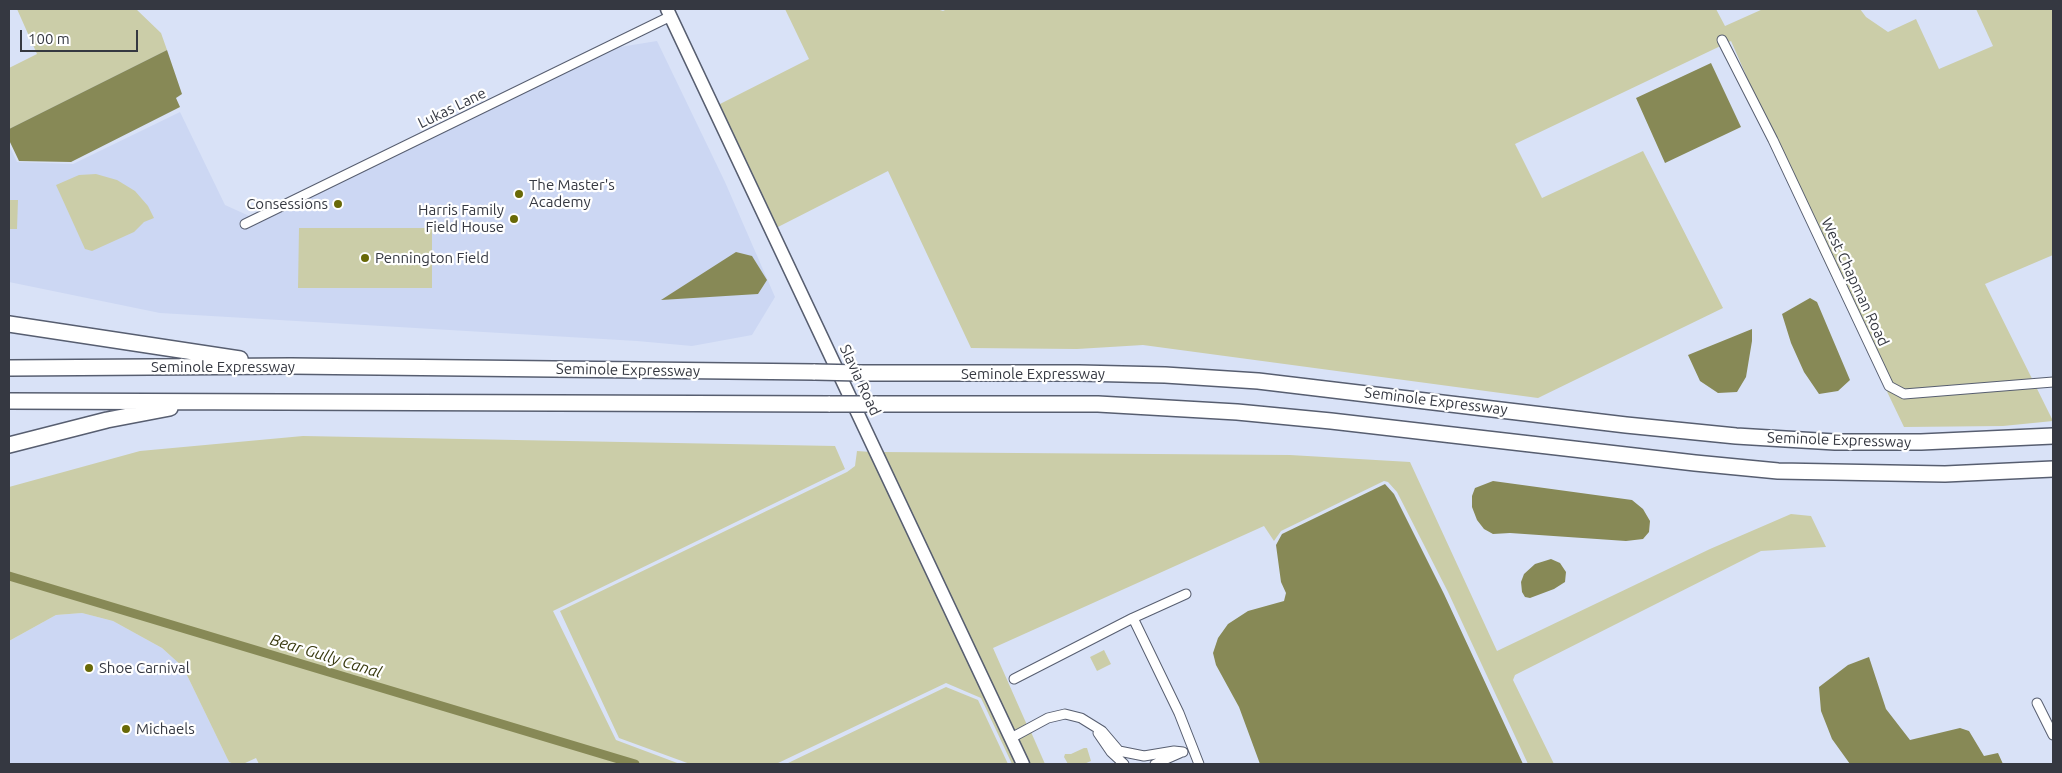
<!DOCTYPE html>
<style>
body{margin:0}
#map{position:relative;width:2062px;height:773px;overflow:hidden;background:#d9e2f7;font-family:Ubuntu,sans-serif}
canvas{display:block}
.frame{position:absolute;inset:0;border:10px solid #353841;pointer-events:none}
.scale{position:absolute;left:20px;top:30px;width:118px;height:22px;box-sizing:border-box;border:2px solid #353841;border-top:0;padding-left:6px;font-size:15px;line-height:18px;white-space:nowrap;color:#353841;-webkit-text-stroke:4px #fff;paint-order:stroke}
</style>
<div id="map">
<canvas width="2062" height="773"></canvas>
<div class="frame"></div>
<div class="scale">100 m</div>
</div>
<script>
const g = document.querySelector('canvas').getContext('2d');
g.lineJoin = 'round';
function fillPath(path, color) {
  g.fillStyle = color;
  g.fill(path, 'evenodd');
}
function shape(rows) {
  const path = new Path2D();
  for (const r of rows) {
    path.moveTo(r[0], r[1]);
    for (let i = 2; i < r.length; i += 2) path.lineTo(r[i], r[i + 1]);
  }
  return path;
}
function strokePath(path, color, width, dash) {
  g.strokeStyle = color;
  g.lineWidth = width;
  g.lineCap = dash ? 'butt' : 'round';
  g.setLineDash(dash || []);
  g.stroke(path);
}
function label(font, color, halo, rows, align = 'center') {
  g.font = font + ' Ubuntu,sans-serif';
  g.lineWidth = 4.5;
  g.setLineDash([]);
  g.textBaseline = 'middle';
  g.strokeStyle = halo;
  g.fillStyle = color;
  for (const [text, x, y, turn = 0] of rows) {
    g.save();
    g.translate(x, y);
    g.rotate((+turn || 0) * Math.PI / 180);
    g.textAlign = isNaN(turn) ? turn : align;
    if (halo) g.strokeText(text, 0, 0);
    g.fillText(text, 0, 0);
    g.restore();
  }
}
fillPath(shape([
 [657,41,725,182,775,297,752,335,692,346,637,341,160,313,9,282,9,145,17,162,73,164,180,112,225,205,256,219,601,50],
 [82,613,113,621,162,648,183,667,229,762,234,764,9,764,9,641,56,615]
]), '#ccd7f3');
fillPath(shape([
 [17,9,136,9,161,33,167,50,9,129,9,68,37,54],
 [785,9,937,9,943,11,947,9,1716,9,1725,26,1763,9,1860,9,1866,17,1888,32,1916,19,1939,69,1993,46,1976,9,2053,9,2053,255,1985,284,2053,421,2003,426,1904,427,1817,246,1825,242,1756,98,1731,41,1515,144,1542,198,1643,151,1723,308,1538,398,1143,345,1077,349,971,348,888,171,776,228,718,105,809,59],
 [96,174,117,180,135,191,148,206,154,218,144,222,134,232,92,251,85,249,56,185,79,175],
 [9,200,18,200,17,229,9,229],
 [299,228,432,228,432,288,298,288],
 [303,436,835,446,845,469,553,611,616,740,680,764,259,764,256,758,243,764,234,764,229,762,183,667,162,648,113,621,82,613,56,615,9,641,9,487,140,451],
 [857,451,871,452,1018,764,1012,764,981,698,946,683,776,764,690,764,619,738,560,611,847,472,855,466],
 [881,452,1290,455,1410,462,1497,651,1710,549,1791,514,1811,516,1826,547,1761,551,1515,675,1513,680,1554,764,1528,764,1448,592,1397,492,1388,482,1384,481,1281,531,1274,541,1264,526,993,648,1027,725,1013,732],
 [1104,650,1111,664,1097,671,1090,657],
 [946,687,978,700,1008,764,786,764],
 [1031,732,1045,764,1028,764,1017,739],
 [1084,748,1087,748,1091,761,1084,764,1068,764,1064,757,1065,754,1071,754]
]), '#cbcda8');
fillPath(shape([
 [167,50,182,94,176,98,180,107,71,162,19,161,9,140,9,129],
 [1711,63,1741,127,1665,163,1636,98],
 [736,252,752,256,767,280,758,294,661,300],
 [1810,298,1817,302,1850,380,1838,391,1819,394,1804,372,1791,343,1782,314],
 [1752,329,1752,341,1746,377,1737,392,1718,393,1700,381,1688,355],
 [1493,481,1632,500,1643,509,1650,521,1649,532,1643,539,1626,541,1510,533,1493,534,1484,529,1477,520,1472,507,1472,496,1475,488],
 [1385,484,1394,494,1444,594,1523,764,1260,764,1239,707,1216,665,1213,653,1218,638,1228,624,1248,611,1284,601,1286,593,1281,582,1276,545,1282,534],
 [1551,559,1560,563,1566,572,1565,582,1554,589,1530,598,1525,597,1522,592,1521,582,1524,574,1535,564],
 [1869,657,1886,709,1910,740,1960,728,1969,731,1984,756,1998,753,2003,764,1850,764,1832,739,1821,711,1819,687,1848,665]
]), '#878956');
strokePath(shape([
 [9,576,635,764]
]), '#878956', 9);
const street = shape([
 [1722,40,1773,140,1889,386,1904,394,2053,382],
 [245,224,671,16],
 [1133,618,1179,713,1199,764],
 [1014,679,1133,618,1186,594],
 [2037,703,2053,735],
 [1098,733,1111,752,1124,764],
 [1011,738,1048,718,1065,714,1081,718,1102,731,1119,751,1144,756,1174,751,1183,752],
 [1155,764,1180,753]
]);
const secondary = shape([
 [667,9,1023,764]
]);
const highway = shape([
 [9,324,240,359],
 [9,368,291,366,815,372],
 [860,373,1079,373,1165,375,1258,381,1626,425,1736,436,1835,442,1921,442,2053,436],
 [9,401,830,404],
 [875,404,1098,404,1237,412,1331,421,1695,463,1778,471,1945,474,2053,469],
 [9,445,107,420,170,408]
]);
strokePath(street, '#575e70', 11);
strokePath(secondary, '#575e70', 15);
strokePath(highway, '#575e70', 18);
strokePath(street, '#fff', 9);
strokePath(secondary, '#fff', 12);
strokePath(highway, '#fff', 15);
const highwayBridge = shape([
 [815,372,860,373],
 [830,404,875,404]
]);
strokePath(highwayBridge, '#575e70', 18, []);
strokePath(highwayBridge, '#fff', 15);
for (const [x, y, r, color] of [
 [519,194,5,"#686907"],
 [338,204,5,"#686907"],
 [514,219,5,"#686907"],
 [365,258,5,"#686907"],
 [89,668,5,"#686907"],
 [126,729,5,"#686907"]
]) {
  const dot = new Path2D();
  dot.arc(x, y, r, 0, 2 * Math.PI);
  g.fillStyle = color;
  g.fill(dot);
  strokePath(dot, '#fff', 2);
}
label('15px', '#353841', '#fff', [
 ["Lukas Lane",452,108,-26],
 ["West Chapman Road",1855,282,65],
 ["Seminole Expressway",223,367],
 ["Seminole Expressway",628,370,1],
 ["Seminole Expressway",1033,374],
 ["Slavia Road",860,380,65],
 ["Seminole Expressway",1436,401,7],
 ["Seminole Expressway",1839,440,2]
]);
label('15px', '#353841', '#fff', [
 ["The Master's",529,185],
 ["Academy",529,202],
 ["Consessions",328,204,"right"],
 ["Harris Family",504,210,"right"],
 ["Field House",504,227,"right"],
 ["Pennington Field",375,258],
 ["Shoe Carnival",99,668],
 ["Michaels",136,729]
], 'left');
label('italic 16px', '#393a10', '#fff', [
 ["Bear Gully Canal",326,656,17]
]);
</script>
